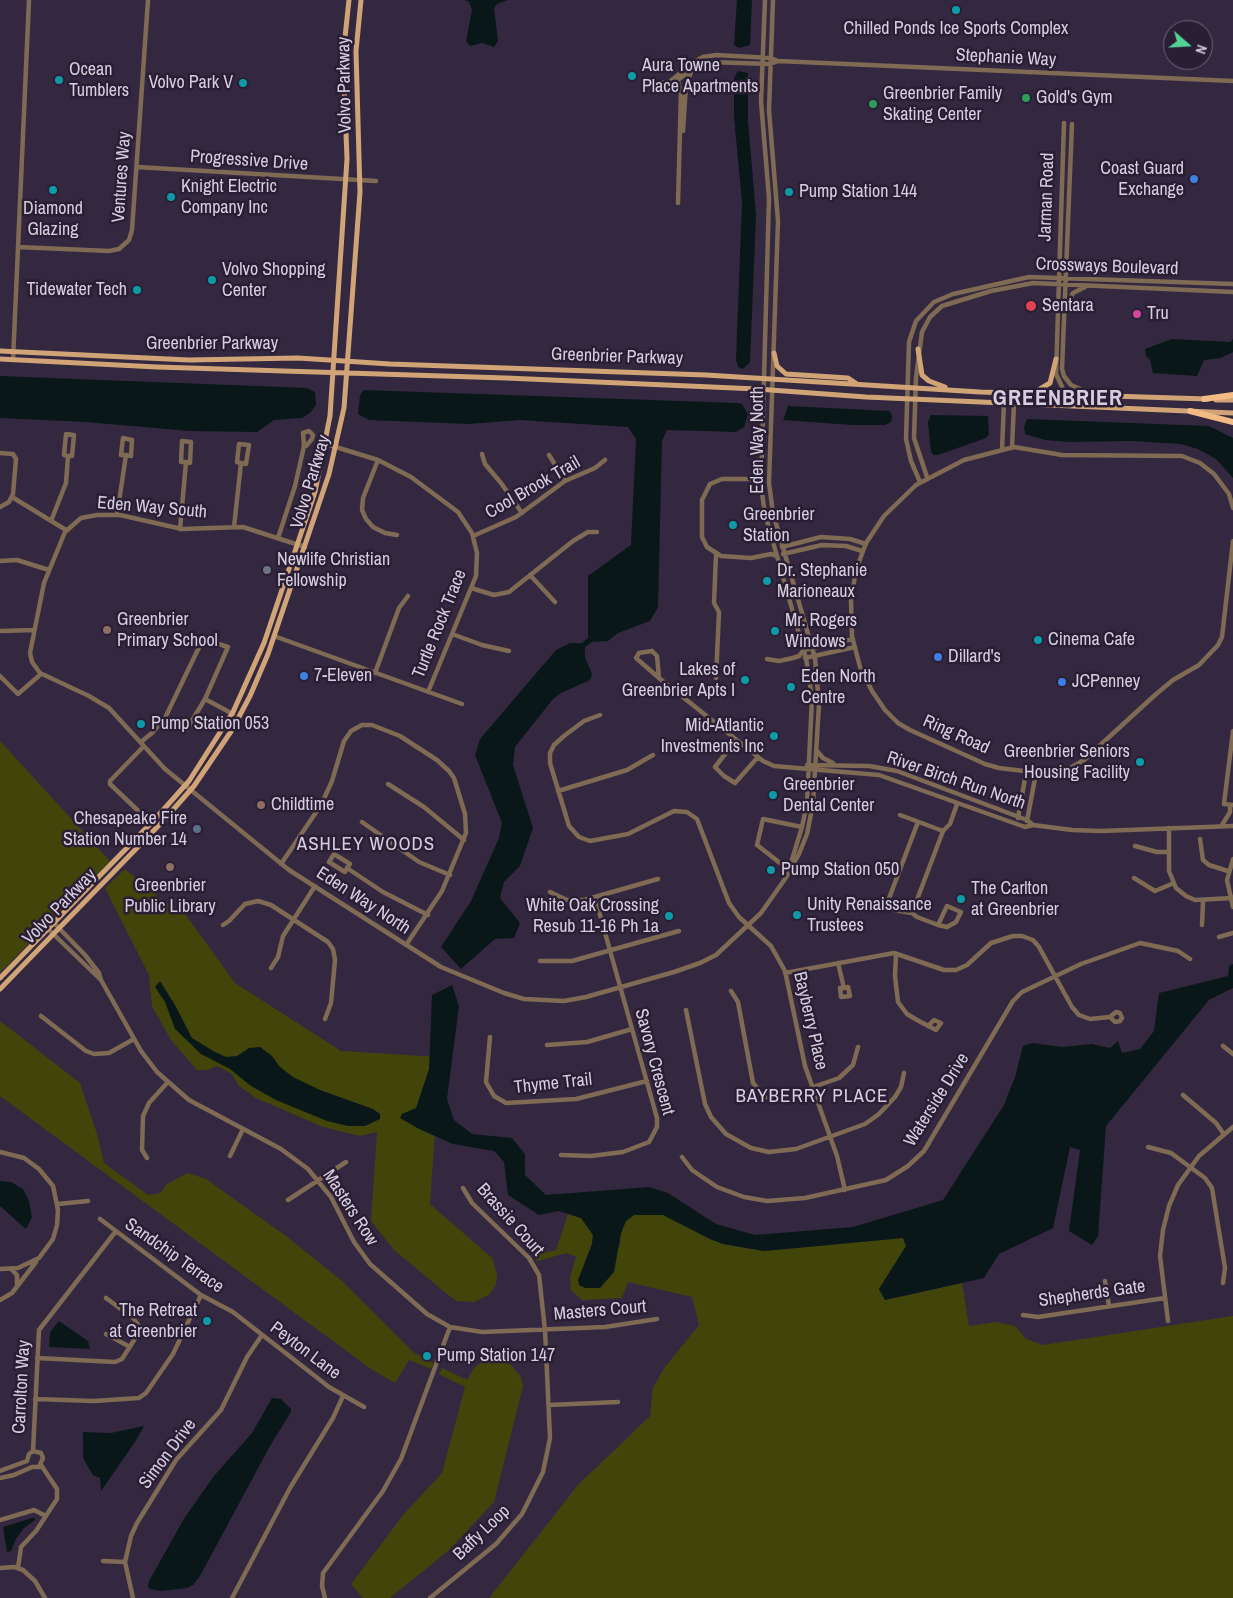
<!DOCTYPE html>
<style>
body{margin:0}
#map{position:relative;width:1233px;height:1598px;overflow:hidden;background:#342840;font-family:"Archivo Narrow",sans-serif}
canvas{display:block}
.north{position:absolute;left:1163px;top:20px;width:50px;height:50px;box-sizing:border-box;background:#2a1e35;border:1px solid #6f6479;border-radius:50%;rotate:109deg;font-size:14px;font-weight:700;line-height:20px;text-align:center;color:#d6cede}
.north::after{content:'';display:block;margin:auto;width:18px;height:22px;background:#52d397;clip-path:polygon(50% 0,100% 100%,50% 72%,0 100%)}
</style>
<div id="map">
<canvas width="1233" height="1598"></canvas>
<div class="north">N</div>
</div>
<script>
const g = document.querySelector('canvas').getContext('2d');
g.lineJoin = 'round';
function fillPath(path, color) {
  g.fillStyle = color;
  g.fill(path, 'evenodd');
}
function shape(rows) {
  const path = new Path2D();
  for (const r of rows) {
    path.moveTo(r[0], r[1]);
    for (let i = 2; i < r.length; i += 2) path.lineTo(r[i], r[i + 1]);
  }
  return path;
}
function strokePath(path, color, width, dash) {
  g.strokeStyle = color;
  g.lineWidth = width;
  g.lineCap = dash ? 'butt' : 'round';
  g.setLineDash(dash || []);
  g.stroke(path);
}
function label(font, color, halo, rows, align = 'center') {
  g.font = font + ' "Archivo Narrow",sans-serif';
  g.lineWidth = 5;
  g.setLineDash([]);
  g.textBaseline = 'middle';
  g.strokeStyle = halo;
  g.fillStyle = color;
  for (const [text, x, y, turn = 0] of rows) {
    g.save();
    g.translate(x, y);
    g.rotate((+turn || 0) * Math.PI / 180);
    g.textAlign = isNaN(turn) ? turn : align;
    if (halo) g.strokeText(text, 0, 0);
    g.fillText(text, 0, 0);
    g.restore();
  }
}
fillPath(shape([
 [0,741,110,861,0,973],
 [125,869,161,899,185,914,235,983,341,1051,440,1057,430,1204,492,1258,497,1274,496,1285,489,1295,474,1302,457,1301,447,1294,394,1250,371,1221,377,1132,360,1136,323,1127,256,1098,239,1086,232,1074,217,1066,208,1070,197,1070,171,1040,152,1006,149,975,105,888],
 [0,1021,80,1083,97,1134,104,1163,148,1195,161,1193,167,1184,188,1173,206,1179,286,1236,343,1282,413,1352,433,1363,431,1369,409,1360,395,1383,371,1369,0,1096],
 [568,1214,581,1218,593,1235,592,1244,578,1280,620,1246,621,1233,626,1221,634,1215,663,1215,710,1239,723,1244,764,1251,903,1238,906,1246,879,1289,885,1300,962,1283,969,1326,996,1322,1015,1326,1026,1339,1043,1345,1233,1316,1233,1598,489,1598,578,1485,650,1416,653,1387,665,1367,699,1325,692,1297,628,1282,622,1298,582,1300,571,1290,570,1277,576,1257,567,1253,537,1261,533,1255,556,1250],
 [492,1359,510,1364,521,1377,523,1386,494,1502,449,1550,390,1598,363,1598,351,1584,404,1514,442,1473,465,1387,439,1374,442,1368,467,1380,474,1368,483,1361]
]), '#424509');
fillPath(shape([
 [464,0,508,0,497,4,494,8,498,41,494,47,482,43,470,46,466,41,472,10,469,2],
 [737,0,752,0,750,45,739,48,734,45],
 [738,71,748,73,748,121,756,215,750,362,743,369,738,367,736,360,742,202,734,117,734,78],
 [1172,339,1230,342,1233,339,1233,352,1221,358,1204,360,1197,376,1153,373,1150,360,1146,356,1145,349],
 [0,376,307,388,315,392,316,405,310,413,302,418,274,420,257,432,189,431,86,422,0,418],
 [364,390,737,403,742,404,748,414,744,427,736,432,667,430,662,441,658,607,650,621,618,633,608,641,592,642,585,647,585,657,592,674,590,680,561,693,553,699,515,747,513,765,533,828,520,866,504,882,500,898,520,923,514,938,495,939,461,969,441,947,471,901,499,838,502,823,475,755,480,739,556,650,570,643,582,643,588,638,588,576,631,545,636,439,628,427,520,420,468,424,369,420,358,414,360,395],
 [788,406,890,411,892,416,891,422,885,425,852,425,783,420],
 [931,415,988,416,989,434,986,438,938,455,934,455,931,452,928,422],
 [1027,419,1209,426,1233,438,1233,478,1216,459,1198,449,1180,444,1132,441,1070,442,1045,440,1025,434,1024,427],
 [1233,964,1233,988,1209,1000,1106,1126,1098,1236,1092,1245,1069,1231,1080,1150,1070,1147,1053,1228,999,1254,984,1278,885,1300,879,1289,906,1246,903,1238,764,1251,723,1244,710,1239,663,1215,634,1215,626,1221,621,1233,614,1272,600,1288,585,1288,579,1285,578,1280,592,1244,593,1235,581,1218,559,1211,539,1215,508,1195,504,1162,494,1151,453,1144,419,1129,400,1118,402,1114,416,1108,429,1069,432,995,452,985,459,1006,447,1099,454,1120,472,1134,512,1138,525,1154,525,1175,546,1195,649,1187,668,1193,716,1224,755,1235,853,1227,943,1200,1004,1105,1015,1077,1023,1046,1032,1043,1062,1047,1092,1044,1110,1048,1118,1041,1122,1053,1140,1049,1154,1031,1159,993,1228,976,1229,966],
 [160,981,175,1005,192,1038,215,1052,226,1057,237,1056,249,1048,260,1047,272,1056,280,1067,293,1077,320,1090,373,1109,380,1114,380,1119,365,1126,348,1126,327,1121,276,1100,251,1086,230,1069,201,1054,175,1029,165,1002,155,987],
 [0,1181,11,1182,23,1189,29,1201,32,1217,26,1229,0,1206],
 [59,1321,88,1341,90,1349,49,1347,50,1332],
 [272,1398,281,1399,291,1409,291,1412,270,1446,200,1576,193,1585,187,1588,161,1591,150,1589,148,1587,149,1581,185,1517,214,1476,252,1433],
 [144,1426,135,1442,101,1491,100,1478,93,1475,83,1458,83,1432,111,1433],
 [32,1518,35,1518,35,1520,24,1528,16,1539,11,1551,7,1552,3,1527]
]), '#091718');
strokePath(shape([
 [765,0,761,101,769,198,761,486,765,514,806,658,812,698,807,803,802,827,791,863],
 [677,78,681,92,678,203],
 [651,83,675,82,693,69,709,62,770,64,778,61],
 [667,84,694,62,703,57,716,55,771,58,778,61,1233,81],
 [1064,123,1056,374,1065,393,1085,406],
 [1072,124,1062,369,1064,376,1071,385,1092,394],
 [683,131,686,85,691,72],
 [137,167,376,181],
 [18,247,109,251,119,249,129,240,132,230,148,0],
 [1067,305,1073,293,1085,287],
 [13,360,29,0],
 [326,444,378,460,411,477,458,512,472,533,477,553,476,576,428,692],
 [1012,448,1014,403],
 [1002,450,1004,402],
 [0,453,13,454,16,459,13,494,9,502,0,507],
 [482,454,485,464,501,483,522,513],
 [549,455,565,481],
 [378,460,363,498,362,510,366,519,373,527,385,533,397,535],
 [927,477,914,438,916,377,922,332,930,317,942,306,991,291,1033,283,1233,292],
 [760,479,722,479,710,484,702,500,702,537,707,547,721,556,751,558,771,554,777,556],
 [920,482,911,461,906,439,909,342,916,321,934,302,953,294,1029,277,1233,284],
 [12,497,66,530],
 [1233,508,1229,494,1214,474,1200,463,1182,456,1062,455,1014,447,964,460,916,485,884,516,866,543,856,570,851,601,852,636,860,667,872,691,885,710,898,723,910,730,985,764,999,768,1049,774,1065,771,1084,760,1155,695,1173,680,1199,665,1218,645,1222,637,1233,541],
 [117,515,126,455,131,456,132,440,123,438,121,455,126,455],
 [51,521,66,483,68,456,72,456,74,435,66,434,64,455,68,456],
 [234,527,241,463,237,462,239,444,249,445,246,464,241,463],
 [180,529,186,462,181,462,182,441,191,442,190,463,186,462],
 [473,536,516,517,565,481,595,468,605,460],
 [278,538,295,486,304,446,303,433,309,431,313,435,312,439,306,446,304,446],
 [305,547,243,527,182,529,120,515,97,515,81,518,65,532,44,583,30,653,32,662,40,673,89,696,109,708,165,769,289,870,441,967,504,993,524,999,564,1001,586,997,674,972,700,963,716,955,761,913,785,879,799,854,807,834,813,804,819,704,815,658,773,513,769,483,778,221,769,110,773,0],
 [782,547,821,537,850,539,866,544],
 [716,554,714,603,719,612,716,678],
 [783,554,822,545,846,546,862,551],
 [0,561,17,560,49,570],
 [530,575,555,602],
 [471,588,494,595,509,592,573,541,588,532,597,532],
 [0,631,34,630],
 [452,634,482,645,509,651],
 [274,636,462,704],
 [652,651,657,656,659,678,636,658,639,653,652,651],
 [805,658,855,647],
 [767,659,779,661,793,658,799,656,804,650,853,639],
 [375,673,399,608,408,596],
 [0,676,18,694,41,674],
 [659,678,763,761,774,766,879,775,1025,827,1033,825,1072,830,1101,831,1233,826],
 [205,699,233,714],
 [600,715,584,721,564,736,554,745,550,753,550,763,569,826,579,837,590,841,628,834,674,811,687,812,697,819,729,903,739,917,771,946,785,971,805,1066,837,1156,845,1190],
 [1233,731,1224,804,1233,805],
 [736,740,715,767,724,776,735,783,758,757],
 [141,742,152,733,165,718,203,639,228,647,205,699,187,729,165,718],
 [144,746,110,781,110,784,151,823],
 [818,752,823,758,833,763],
 [807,765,869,766,897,771,1027,820,1033,825],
 [388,784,424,807,464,840],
 [558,791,627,770,653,755],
 [900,815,943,831],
 [1018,818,1026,773],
 [1027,821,1036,773],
 [362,822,419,862,450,875],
 [1222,825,1230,812,1230,805],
 [1169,828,1169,871,1176,888,1186,896,1195,900,1233,898],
 [943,831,950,824,957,804],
 [1200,839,1203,860,1209,865,1228,871],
 [1135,846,1157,852,1169,852],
 [1233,859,1227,880,1233,907],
 [281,864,321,805,332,781,344,741,351,731,362,725,372,725,400,736,437,760,449,771,454,778,465,814,466,833,442,891,406,945],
 [347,868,345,872,329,862,334,854,350,864,347,868,383,892,428,915],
 [789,870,757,845,763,819,802,827],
 [1134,878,1155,891,1174,883],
 [550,892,567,900,584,900,658,879],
 [912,913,894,910,889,906,888,901,918,822],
 [912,913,917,917,938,925,947,927,956,922,961,912,947,906,938,925],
 [912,913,943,831],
 [54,923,85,955,99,973,101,980,141,1051,157,1072,189,1100,281,1149,308,1169,331,1197,354,1242,370,1264,427,1314,450,1327,482,1332,605,1327,657,1319],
 [223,925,229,921,245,904,258,901,271,905,328,942,333,949,335,960,331,1003,325,1019],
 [1202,925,1203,901],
 [48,929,101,980],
 [1219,937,1233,933],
 [896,954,895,976,898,1002,907,1014,917,1020,936,1030,941,1023,934,1020,928,1026],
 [540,961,572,961,679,931],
 [838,963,844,988,840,988,841,997,850,996,848,987,844,988],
 [271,968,278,957,283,936,315,886],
 [785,973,894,953,944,970,956,970,967,965,991,943,1013,936,1022,936,1033,940,1039,947,1072,1007,1079,1015,1090,1019,1110,1017,1115,1022,1120,1021,1122,1018,1120,1013,1116,1012,1110,1017],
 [731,991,738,1002,753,1083,765,1097,779,1099,839,1078,853,1065,858,1047],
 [686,1010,705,1104,711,1117,726,1134,751,1148,769,1152,796,1149,865,1124,879,1114,895,1097,901,1087,904,1073],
 [41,1016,86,1051,94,1054,109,1053,134,1039],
 [490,1037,486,1082,494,1096,506,1103,576,1099,647,1081],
 [547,1045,587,1042,632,1029],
 [1223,1046,1233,1054],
 [1183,1095,1216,1123,1223,1133],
 [1148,1147,1171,1153,1205,1178,1212,1188,1225,1268,1223,1283],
 [0,1152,24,1158,39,1169,53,1186,58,1210,57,1225,53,1239,39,1258,18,1268,0,1269],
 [561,1155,591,1156,623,1152,649,1142,657,1127,657,1118,595,897],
 [230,1156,243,1129],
 [682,1157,692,1170,717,1187,744,1197,767,1201,805,1198,886,1180,908,1166,924,1151,1013,1001,1022,992,1081,964,1140,943,1178,951,1190,959],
 [147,1158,142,1150,143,1116,149,1103,167,1083],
 [288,1200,346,1162],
 [58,1204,88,1201],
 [100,1219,201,1295,233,1312,329,1387,364,1407],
 [11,1269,17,1275,17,1286],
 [1105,1281,1109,1306],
 [0,1300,12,1293,36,1262],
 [1023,1315,1038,1317,1165,1298],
 [1168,1321,1160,1256,1163,1230,1169,1206,1178,1185,1199,1156,1233,1127],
 [106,1334,130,1347],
 [37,1358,115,1362,122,1359,136,1337,139,1326,133,1318,106,1298],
 [35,1399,94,1401,139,1398,146,1393,173,1354,201,1295],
 [549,1405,618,1402],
 [33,1451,39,1330,116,1231],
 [0,1471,27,1461],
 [0,1478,14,1475,32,1467,39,1467,43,1458,41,1453,33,1451,29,1454,27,1461],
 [0,1520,34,1510,46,1516],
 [103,1561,125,1562],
 [0,1568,14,1567,23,1570,35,1581,45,1598],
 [18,1568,21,1547,36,1531,57,1499,57,1489,41,1465],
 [133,1598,125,1562,131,1536,137,1523,176,1460,221,1410,247,1357,262,1335],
 [232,1598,290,1488,333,1418,343,1396],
 [325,1598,322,1586,323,1573,383,1491,401,1459,450,1327],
 [430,1598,496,1544,522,1514,543,1472,550,1438,545,1330,539,1275,529,1258,472,1203,463,1188]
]), '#7f6a54', 4.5);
strokePath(shape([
 [918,349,922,375,929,381,945,387],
 [0,351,189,360,298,358,390,364,706,375,980,392,1208,399],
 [774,353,777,366,786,374,848,378,857,384],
 [0,359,157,367,506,378,757,389,866,397,1233,413],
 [1035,392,1050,383,1056,359],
 [1216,400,1233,400],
 [0,978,156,818,189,781,233,712,264,643,315,492,330,416,347,159,343,56,349,0],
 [0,989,164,820,194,786,232,730,250,696,268,654,329,474,344,408,360,192,356,51,361,0]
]), '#d0a476', 5);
strokePath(shape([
 [1204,399,1233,395],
 [1190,411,1233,422]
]), '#f1bb83', 6);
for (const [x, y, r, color] of [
 [956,10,5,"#0f9aa8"],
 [632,76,5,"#0f9aa8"],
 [59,80,5,"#0f9aa8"],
 [243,83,5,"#0f9aa8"],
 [1026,98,5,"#2e9e5b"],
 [873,104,5,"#2e9e5b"],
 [1194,179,5,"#3f7fe0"],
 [53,190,5,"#0f9aa8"],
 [789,192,5,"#0f9aa8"],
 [171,197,5,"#0f9aa8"],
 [212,280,5,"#0f9aa8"],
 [137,290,5,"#0f9aa8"],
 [1031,306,6,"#e0444e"],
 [1137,314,5,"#d1479c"],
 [733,525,5,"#0f9aa8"],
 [267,570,5,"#6b7280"],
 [767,581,5,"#0f9aa8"],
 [107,630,5,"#8d6e63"],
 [775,631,5,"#0f9aa8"],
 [1038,640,5,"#0f9aa8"],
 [938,657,5,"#3f7fe0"],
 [304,676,5,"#3f7fe0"],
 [745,680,5,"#0f9aa8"],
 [1062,682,5,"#3f7fe0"],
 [791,687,5,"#0f9aa8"],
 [141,724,5,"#0f9aa8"],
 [774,736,5,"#0f9aa8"],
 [1140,762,5,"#0f9aa8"],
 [773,795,5,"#0f9aa8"],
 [261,805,5,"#8d6e63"],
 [197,829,5,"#5c6f8a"],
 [170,867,5,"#8d6e63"],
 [771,870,5,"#0f9aa8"],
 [961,899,5,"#0f9aa8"],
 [797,915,5,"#0f9aa8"],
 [669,916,5,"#0f9aa8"],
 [207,1321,5,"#0f9aa8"],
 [427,1356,5,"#0f9aa8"]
]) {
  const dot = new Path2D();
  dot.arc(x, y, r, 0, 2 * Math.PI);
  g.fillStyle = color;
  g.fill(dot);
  strokePath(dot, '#2a1e35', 2);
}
label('18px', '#d6cede', '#2a1e35', [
 ["Chilled Ponds Ice Sports Complex",956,29,"center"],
 ["Aura Towne",642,66],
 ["Place Apartments",642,87],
 ["Ocean",69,70],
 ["Tumblers",69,91],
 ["Volvo Park V",233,83,"right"],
 ["Greenbrier Family",883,94],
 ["Skating Center",883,115],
 ["Gold's Gym",1036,98],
 ["Coast Guard",1184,169,"right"],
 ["Exchange",1184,190,"right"],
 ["Knight Electric",181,187],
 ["Company Inc",181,208],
 ["Pump Station 144",799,192],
 ["Diamond",53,209,"center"],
 ["Glazing",53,230,"center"],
 ["Volvo Shopping",222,270],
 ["Center",222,291],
 ["Tidewater Tech",127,290,"right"],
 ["Sentara",1042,306],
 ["Tru",1147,314],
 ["Greenbrier",743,515],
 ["Station",743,536],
 ["Newlife Christian",277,560],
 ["Fellowship",277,581],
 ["Dr. Stephanie",777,571],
 ["Marioneaux",777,592],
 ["Greenbrier",117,620],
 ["Primary School",117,641],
 ["Mr. Rogers",785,621],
 ["Windows",785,642],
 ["Cinema Cafe",1048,640],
 ["Dillard's",948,657],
 ["Lakes of",735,670,"right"],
 ["Greenbrier Apts I",735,691,"right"],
 ["7-Eleven",314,676],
 ["Eden North",801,677],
 ["Centre",801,698],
 ["JCPenney",1072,682],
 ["Pump Station 053",151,724],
 ["Mid-Atlantic",764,726,"right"],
 ["Investments Inc",764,747,"right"],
 ["Greenbrier Seniors",1130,752,"right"],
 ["Housing Facility",1130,773,"right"],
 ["Greenbrier",783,785],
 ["Dental Center",783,806],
 ["Childtime",271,805],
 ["Chesapeake Fire",187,819,"right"],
 ["Station Number 14",187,840,"right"],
 ["Pump Station 050",781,870],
 ["Greenbrier",170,886,"center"],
 ["Public Library",170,907,"center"],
 ["The Carlton",971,889],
 ["at Greenbrier",971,910],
 ["Unity Renaissance",807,905],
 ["Trustees",807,926],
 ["White Oak Crossing",659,906,"right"],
 ["Resub 11-16 Ph 1a",659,927,"right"],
 ["The Retreat",197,1311,"right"],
 ["at Greenbrier",197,1332,"right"],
 ["Pump Station 147",437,1356]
], 'left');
label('18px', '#d6cede', '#2a1e35', [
 ["Stephanie Way",1006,58,3],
 ["Volvo Parkway",345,85,-91],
 ["Progressive Drive",249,161,4],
 ["Ventures Way",122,177,-86],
 ["Jarman Road",1047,197,-88],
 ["Crossways Boulevard",1107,267,2],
 ["Greenbrier Parkway",212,344],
 ["Greenbrier Parkway",617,357,2],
 ["Eden Way North",758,440,-90],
 ["Volvo Parkway",311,482,-73],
 ["Cool Brook Trail",533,488,-30],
 ["Eden Way South",152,508,5],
 ["Turtle Rock Trace",440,624,-68],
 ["Ring Road",956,735,24],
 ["River Birch Run North",956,781,19],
 ["Eden Way North",363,901,33],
 ["Volvo Parkway",60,907,-46],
 ["Bayberry Place",810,1021,77],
 ["Savory Crescent",654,1062,75],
 ["Thyme Trail",553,1084,-6],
 ["Waterside Drive",937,1100,-58],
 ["Masters Row",350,1208,57],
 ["Brassie Court",510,1220,48],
 ["Sandchip Terrace",174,1256,35],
 ["Shepherds Gate",1092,1294,-8],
 ["Masters Court",600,1311,-5],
 ["Peyton Lane",305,1351,37],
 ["Carrolton Way",22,1387,-87],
 ["Simon Drive",168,1454,-53],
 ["Baffy Loop",482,1533,-44]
]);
g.letterSpacing = '1px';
label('19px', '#d6cede', '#2a1e35', [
 ["ASHLEY WOODS",366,845],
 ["BAYBERRY PLACE",812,1097]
]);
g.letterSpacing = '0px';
g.letterSpacing = '1px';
label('bold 22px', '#d6cede', '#2a1e35', [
 ["GREENBRIER",1058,399]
]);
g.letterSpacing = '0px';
</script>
